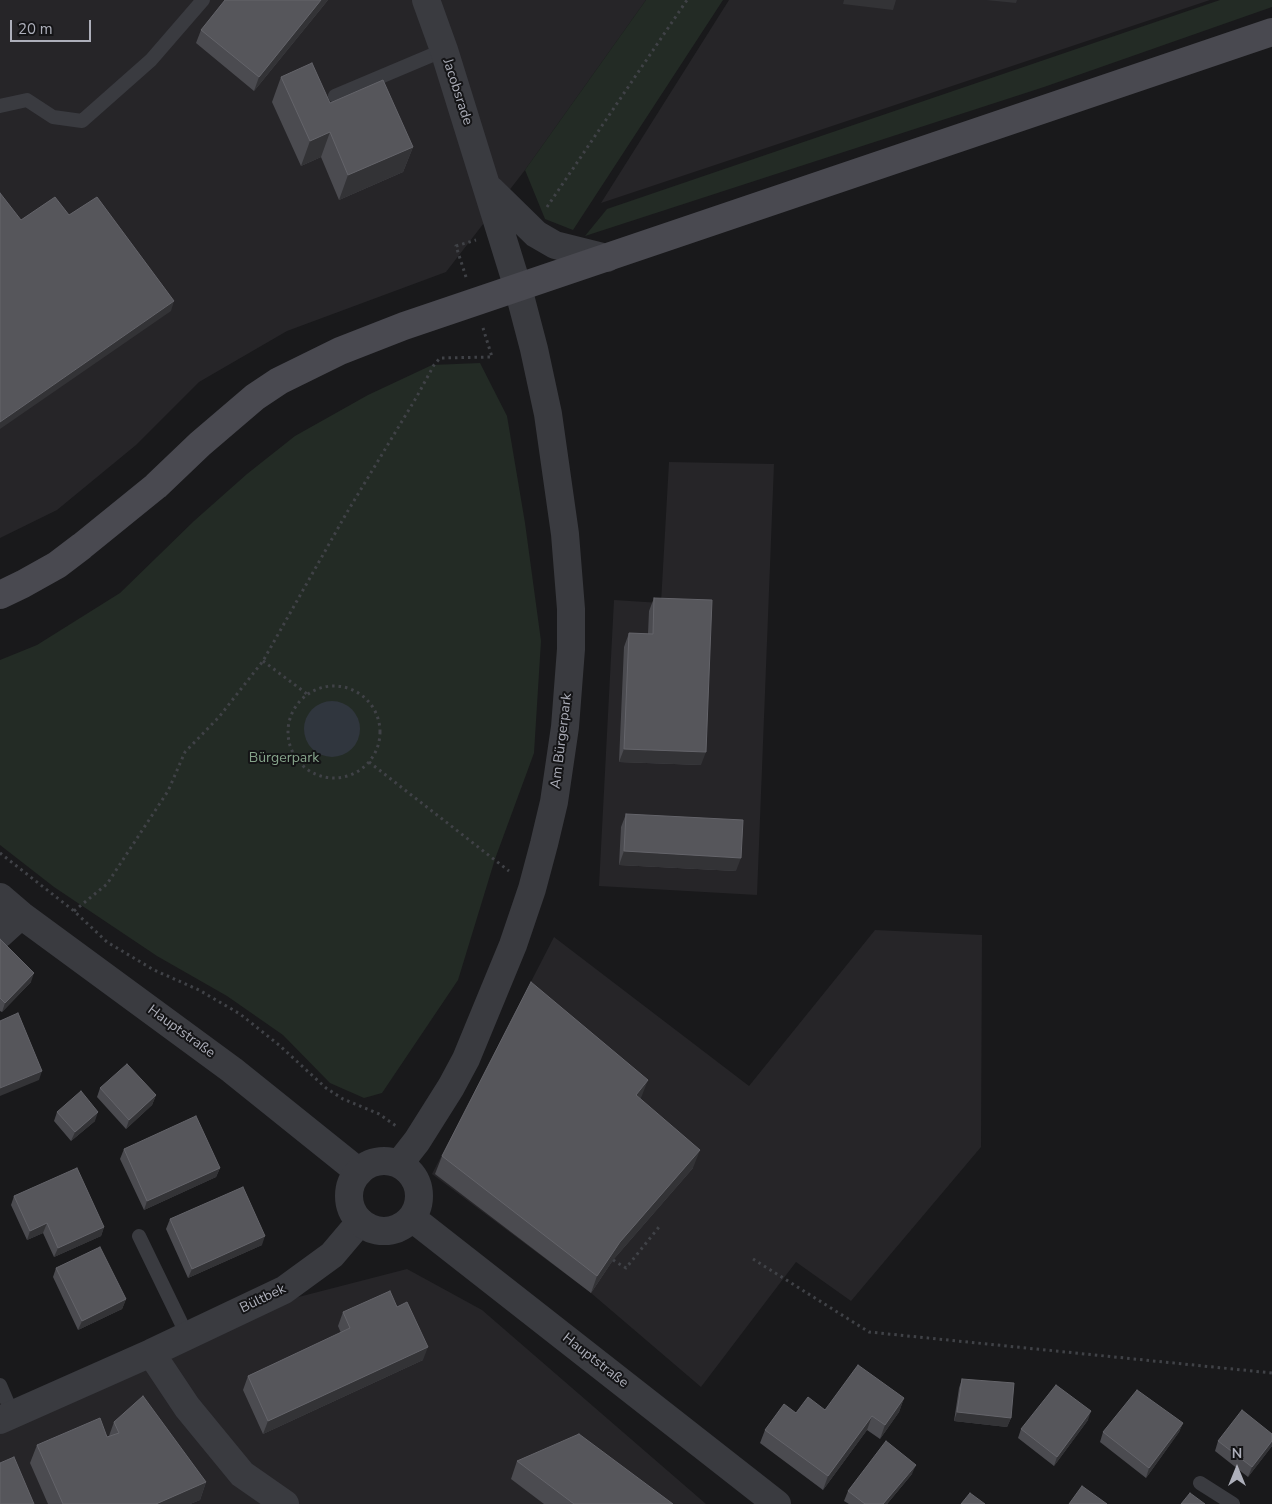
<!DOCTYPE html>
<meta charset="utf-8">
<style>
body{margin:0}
#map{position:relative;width:1272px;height:1504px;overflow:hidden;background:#19191b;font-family:"Nunito Sans",sans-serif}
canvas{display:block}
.north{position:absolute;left:1212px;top:1444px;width:50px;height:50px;-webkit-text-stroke:4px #141416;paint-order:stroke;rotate:0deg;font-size:14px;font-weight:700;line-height:20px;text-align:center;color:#adafba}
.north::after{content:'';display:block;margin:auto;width:18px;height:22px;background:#adafba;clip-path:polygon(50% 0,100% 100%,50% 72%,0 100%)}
.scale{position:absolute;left:10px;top:20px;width:81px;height:22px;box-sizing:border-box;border:2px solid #adafba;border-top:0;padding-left:6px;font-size:15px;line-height:18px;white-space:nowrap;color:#adafba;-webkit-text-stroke:4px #141416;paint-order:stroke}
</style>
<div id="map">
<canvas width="1272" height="1504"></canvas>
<div class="north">N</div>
<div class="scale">20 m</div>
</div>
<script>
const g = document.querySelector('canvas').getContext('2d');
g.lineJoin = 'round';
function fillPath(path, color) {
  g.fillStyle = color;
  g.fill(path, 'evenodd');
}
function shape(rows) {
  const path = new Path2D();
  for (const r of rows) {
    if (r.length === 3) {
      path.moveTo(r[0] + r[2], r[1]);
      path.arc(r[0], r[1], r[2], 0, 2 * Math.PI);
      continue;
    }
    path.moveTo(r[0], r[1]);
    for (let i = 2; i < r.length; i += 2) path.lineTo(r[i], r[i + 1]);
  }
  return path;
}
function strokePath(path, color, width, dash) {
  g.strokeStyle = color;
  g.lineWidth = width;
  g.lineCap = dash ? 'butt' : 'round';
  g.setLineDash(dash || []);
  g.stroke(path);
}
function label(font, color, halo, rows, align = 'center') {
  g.font = font + ' "Nunito Sans",sans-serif';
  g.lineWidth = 4;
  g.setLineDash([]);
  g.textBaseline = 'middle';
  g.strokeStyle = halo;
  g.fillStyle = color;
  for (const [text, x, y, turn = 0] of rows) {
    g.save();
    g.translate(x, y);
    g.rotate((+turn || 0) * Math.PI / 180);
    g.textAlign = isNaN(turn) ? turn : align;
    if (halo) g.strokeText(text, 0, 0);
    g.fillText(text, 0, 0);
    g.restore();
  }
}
fillPath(shape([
 [0,0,646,0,525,170,446,272,287,331,199,382,136,445,57,510,0,538],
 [729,0,1210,0,601,203],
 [669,462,774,464,757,895,599,886,614,600,661,603],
 [875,930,982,935,981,1147,851,1301,796,1262,701,1387,591,1293,432,1174,554,937,749,1086],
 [407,1269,482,1310,706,1504,0,1504,0,1431,283,1301]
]), '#262528');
fillPath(shape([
 [646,0,723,0,573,230,545,219,525,170],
 [1220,0,1272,0,1272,7,1044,87,585,236,607,209],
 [480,363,507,416,525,523,541,641,534,753,495,859,458,980,382,1093,364,1098,330,1083,283,1035,227,996,157,956,54,887,0,845,0,660,37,645,120,593,194,521,247,474,295,436,368,395,432,365]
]), '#232b25');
fillPath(shape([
 [332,729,28]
]), '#30363e');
strokePath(shape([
 [547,207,687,0],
 [466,277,456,246,476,240],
 [263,661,307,694],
 [334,732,46],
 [369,762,509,871],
 [0,853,74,911,107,942,154,970,199,990,240,1014,279,1045,326,1088,343,1099,379,1114,396,1126],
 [74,911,107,884,168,791,185,752,219,717,263,661,346,514,416,398,434,365,440,358,492,357,483,328],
 [753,1259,869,1332,1272,1373],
 [613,1260,626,1268,659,1227]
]), '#404247', 3, [2.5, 4]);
strokePath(shape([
 [335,96,444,50],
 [0,106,27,100,53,117,82,121,151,60,203,0],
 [139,1236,187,1335],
 [0,1385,12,1413],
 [1200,1483,1233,1504]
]), '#3a3b40', 14);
strokePath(shape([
 [426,0,444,50,518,288],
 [491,190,536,234,555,245,607,258],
 [0,897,21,915,232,1070,359,1172],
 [0,934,21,915],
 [151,1353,187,1407,242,1474,285,1504],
 [0,1420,151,1353,284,1290,332,1255,360,1222]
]), '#3a3b40', 28);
strokePath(shape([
 [384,1196,35],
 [399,1164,417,1141,451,1087,466,1059,513,945,532,889,544,844,554,802,565,727,571,649,571,609,565,534,548,414,534,349,518,288],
 [412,1218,777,1504]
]), '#3a3b40', 28);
strokePath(shape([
 [0,595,23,584,57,565,82,546,156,486,200,444,255,397,279,381,340,351,404,326,1272,32]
]), '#494950', 28);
fillPath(shape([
 [328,0,254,91,196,43,201,30],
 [281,77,413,147,403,172,339,200,321,157,301,166,272,102],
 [654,598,701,765,619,762,624,647,629,633,648,634,649,611],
 [626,814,736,871,619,865,621,827],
 [0,939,31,982,2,1012,0,1011],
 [100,1088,156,1095,152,1105,126,1129,97,1097],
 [641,1098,640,1099,693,1168,613,1260,591,1293,435,1174,442,1156],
 [57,1112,95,1121,71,1141,54,1121],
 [124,1149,220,1168,216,1177,144,1210,120,1159],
 [14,1196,104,1227,101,1236,54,1257,43,1233,27,1240,11,1205],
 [170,1219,262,1245,188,1278,166,1229],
 [56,1268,126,1299,122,1309,78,1330,53,1277],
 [397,1307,423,1360,263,1434,243,1390,248,1376,341,1333,338,1326,343,1312],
 [962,1379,1011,1418,1007,1427,954,1421,959,1388],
 [904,1398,899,1412,880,1439,867,1430,823,1490,760,1443,765,1430,796,1413],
 [1088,1420,1054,1466,1018,1438,1021,1429],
 [114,1422,206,1482,200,1500,190,1504,48,1504,30,1463,37,1445,107,1437,109,1436],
 [1183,1423,1179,1432,1146,1478,1100,1442,1103,1432],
 [1272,1434,1272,1446,1248,1477,1215,1451,1218,1441],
 [517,1461,673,1504,544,1504,511,1479],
 [912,1474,887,1504,849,1504,844,1501,848,1491]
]), '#4b4b50');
fillPath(shape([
 [321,0,328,0,254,91,259,77],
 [844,0,896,0,893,10,843,4],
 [986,0,1017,0,1016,3],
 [330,132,321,157,301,166,310,141],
 [413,147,403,172,339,200,348,175],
 [174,301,171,311,0,429,0,422],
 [624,749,706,752,701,765,619,762],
 [624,851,741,858,736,871,619,865],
 [34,973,31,982,2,1012,5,1003],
 [42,1071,39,1080,0,1096,0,1088],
 [648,1080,641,1098,629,1113,636,1095],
 [156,1095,152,1105,126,1129,129,1120],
 [98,1112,95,1121,71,1141,75,1132],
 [700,1150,693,1168,613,1260,591,1293,597,1276,620,1242],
 [220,1168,216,1177,144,1210,147,1201],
 [47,1223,43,1233,27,1240,30,1231],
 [104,1227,101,1236,54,1257,58,1248],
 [265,1236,262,1245,188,1278,192,1269],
 [126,1299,122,1309,78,1330,82,1321],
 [428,1347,423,1360,263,1434,268,1421],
 [904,1398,899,1412,880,1439,885,1425],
 [1091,1411,1088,1420,1054,1466,1057,1457],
 [957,1412,1011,1418,1007,1427,954,1421],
 [872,1416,867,1430,823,1490,828,1476],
 [1183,1423,1179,1432,1146,1478,1149,1468],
 [1272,1441,1272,1446,1248,1477,1252,1467],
 [916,1465,912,1474,887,1504,883,1504],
 [206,1482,200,1500,190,1504,156,1504]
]), '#333336');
const building = shape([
 [225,0,321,0,259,77,201,30,225,0],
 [312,63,330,103,383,80,413,147,348,175,330,132,310,141,281,77,312,63],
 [0,193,21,220,55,197,69,215,97,197,174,301,0,422,0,193],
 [654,598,712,600,706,752,624,749,629,633,653,634,654,598],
 [626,814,743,820,741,858,624,851,626,814],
 [0,939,34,973,5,1003,0,998,0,939],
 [531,982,648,1080,636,1095,700,1150,620,1242,597,1276,442,1156,531,982],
 [18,1013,42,1071,0,1088,0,1021,18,1013],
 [127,1064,156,1095,129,1120,100,1088,127,1064],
 [81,1091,98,1112,75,1132,57,1112,81,1091],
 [196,1116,220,1168,147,1201,124,1149,196,1116],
 [77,1168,104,1227,58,1248,47,1223,30,1231,14,1196,77,1168],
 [243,1187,265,1236,192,1269,170,1219,243,1187],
 [100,1247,126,1299,82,1321,56,1268,100,1247],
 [390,1291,397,1307,407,1302,428,1347,268,1421,248,1376,350,1328,343,1312,390,1291],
 [858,1365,904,1398,885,1425,872,1416,828,1476,765,1430,784,1404,796,1413,808,1397,825,1410,858,1365],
 [962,1379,1014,1383,1011,1418,957,1412,962,1379],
 [1056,1385,1091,1411,1057,1457,1021,1429,1056,1385],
 [1137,1390,1183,1423,1149,1468,1103,1432,1137,1390],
 [143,1396,206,1482,156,1504,63,1504,37,1445,100,1418,107,1437,119,1433,114,1422,143,1396],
 [1242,1410,1272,1434,1272,1441,1252,1467,1218,1441,1242,1410],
 [579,1434,673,1504,574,1504,517,1461,579,1434],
 [886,1441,916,1465,883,1504,865,1504,848,1491,886,1441],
 [14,1457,34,1504,0,1504,0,1463,14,1457],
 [1082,1486,1107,1504,1069,1504,1082,1486],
 [970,1493,985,1504,961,1504,970,1493],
 [1190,1493,1205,1504,1181,1504,1190,1493]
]);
fillPath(building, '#56565b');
strokePath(building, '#64646a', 1);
label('14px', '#adafba', '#141416', [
 ["Jacobsrade",457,92,72],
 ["Am Bürgerpark",562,741,-83],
 ["Hauptstraße",181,1032,36],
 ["Bültbek",263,1299,-26],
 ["Hauptstraße",595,1361,38]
]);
label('14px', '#85a38a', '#141416', [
 ["Bürgerpark",284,759]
]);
</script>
